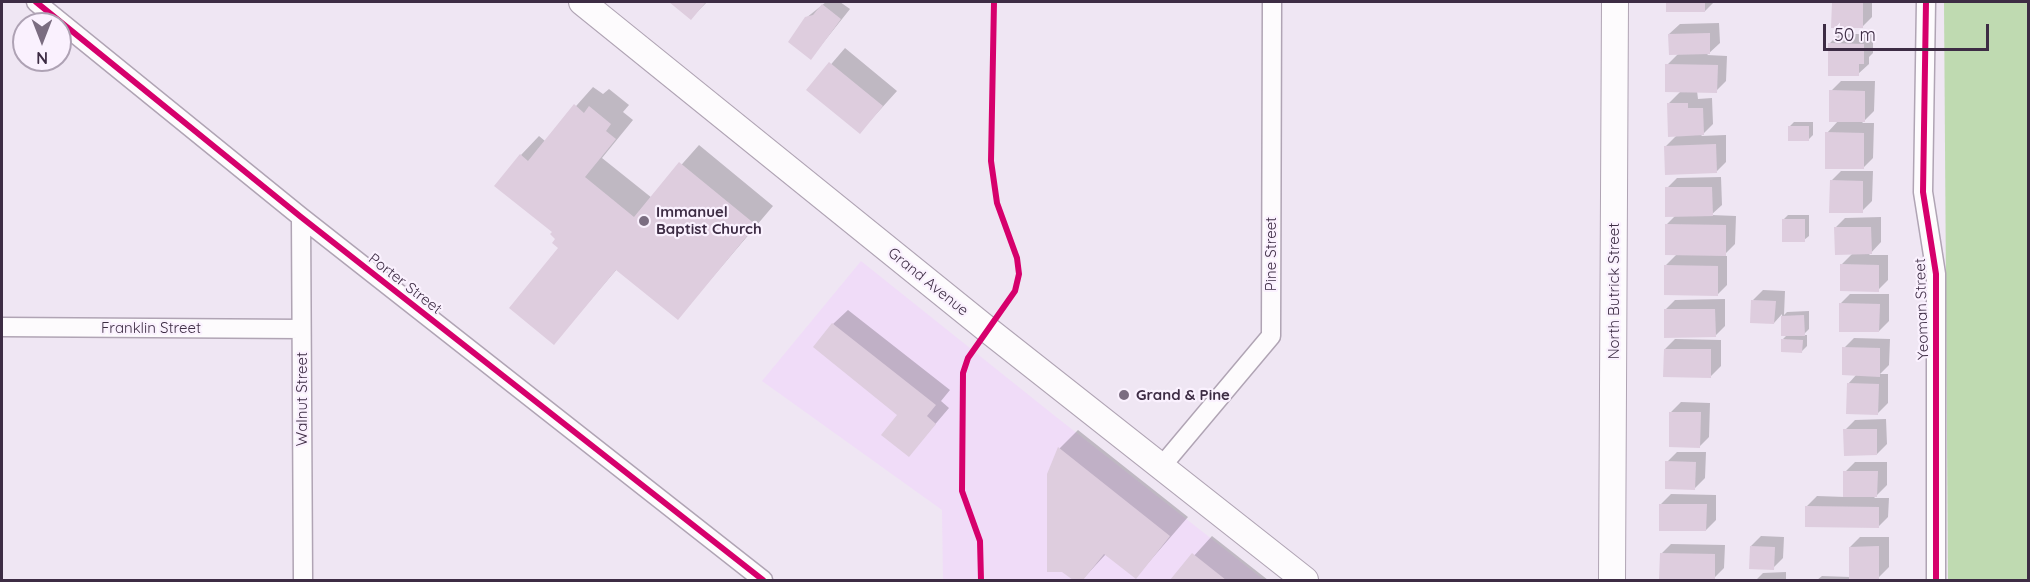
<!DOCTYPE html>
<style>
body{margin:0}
#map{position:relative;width:2030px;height:582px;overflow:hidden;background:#efe6f3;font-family:Quicksand,sans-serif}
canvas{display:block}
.frame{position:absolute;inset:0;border:3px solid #3d2c44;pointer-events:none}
.north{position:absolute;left:12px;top:12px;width:60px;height:60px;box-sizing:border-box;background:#faf1fe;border:2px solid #aea2b4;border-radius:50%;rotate:180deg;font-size:16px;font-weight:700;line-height:24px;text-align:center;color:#3d2c44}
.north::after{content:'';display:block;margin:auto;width:21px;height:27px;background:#7b6d81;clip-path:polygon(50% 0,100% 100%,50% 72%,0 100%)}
.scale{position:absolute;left:1823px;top:24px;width:166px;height:27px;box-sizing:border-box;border:3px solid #3d2c44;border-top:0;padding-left:8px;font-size:18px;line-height:21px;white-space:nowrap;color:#3d2c44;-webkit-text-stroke:4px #faf1fe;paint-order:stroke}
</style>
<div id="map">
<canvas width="2030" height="582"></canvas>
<div class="frame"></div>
<div class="north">N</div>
<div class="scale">50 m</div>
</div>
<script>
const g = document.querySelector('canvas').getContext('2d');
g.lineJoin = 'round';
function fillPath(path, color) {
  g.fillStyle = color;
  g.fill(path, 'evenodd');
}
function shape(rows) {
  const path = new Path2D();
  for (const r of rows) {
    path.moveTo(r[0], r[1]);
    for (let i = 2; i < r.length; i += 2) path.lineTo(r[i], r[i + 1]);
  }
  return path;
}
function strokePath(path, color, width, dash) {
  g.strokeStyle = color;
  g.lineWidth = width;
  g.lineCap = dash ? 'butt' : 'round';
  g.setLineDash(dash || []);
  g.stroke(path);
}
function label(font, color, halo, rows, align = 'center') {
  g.font = font + ' Quicksand,sans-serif';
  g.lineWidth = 4.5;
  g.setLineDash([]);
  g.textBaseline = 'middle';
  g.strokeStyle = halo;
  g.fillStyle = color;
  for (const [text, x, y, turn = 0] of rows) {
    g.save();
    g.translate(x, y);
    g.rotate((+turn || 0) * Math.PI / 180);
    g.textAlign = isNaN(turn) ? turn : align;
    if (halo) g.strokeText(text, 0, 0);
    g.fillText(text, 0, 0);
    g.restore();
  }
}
fillPath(shape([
 [861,261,1055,416,1264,580,943,580,942,510,762,381]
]), '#f0dcf8');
fillPath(shape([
 [1944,2,2028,2,2028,580,1948,580]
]), '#bfdab1');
fillPath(shape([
 [671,2,707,2,691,18],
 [826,2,840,2,850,9,811,58,806,18],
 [1667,2,1714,2,1705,11,1667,10],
 [1833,2,1872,2,1872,17,1862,27,1833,26],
 [1719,23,1720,43,1707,55,1727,56,1726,81,1716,91,1697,91,1698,99,1712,98,1713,124,1701,136,1726,135,1726,162,1716,172,1666,146,1677,135,1668,104,1681,91,1667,65,1679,53,1669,34,1680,24],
 [1839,34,1873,34,1873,53,1869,57,1869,64,1858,74,1829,44],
 [845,48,897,91,860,132,809,90],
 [1841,81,1875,81,1874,111,1862,123,1874,123,1873,158,1863,168,1827,133,1839,120,1831,91],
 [593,87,603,94,609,89,629,105,623,112,633,120,602,158,652,198,699,145,773,206,678,318,617,269,554,343,560,248,521,155,539,136,545,141],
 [1794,122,1813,122,1813,135,1808,140,1789,127],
 [1841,171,1873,171,1872,201,1862,211,1831,181],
 [1721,177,1722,205,1711,215,1736,216,1735,244,1723,256,1727,256,1727,285,1717,295,1666,265,1678,253,1666,225,1676,215,1667,188,1677,178],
 [1788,215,1809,215,1809,236,1804,240,1784,219],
 [1881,217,1881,242,1869,255,1888,255,1888,280,1878,290,1841,265,1853,253,1835,228,1845,218],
 [1763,290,1785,291,1784,315,1787,312,1809,311,1809,329,1803,335,1807,335,1807,346,1802,351,1783,339,1787,335,1783,335,1782,314,1774,323,1753,300],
 [1850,294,1889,294,1889,321,1879,331,1840,304],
 [1725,299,1725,326,1715,336,1665,310,1675,300],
 [848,310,950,390,941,401,949,408,909,455,899,414,833,324],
 [1854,338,1890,339,1889,365,1880,374,1888,374,1888,403,1878,413,1848,384,1857,374,1844,348],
 [1675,339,1721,340,1721,366,1711,376,1665,349],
 [1681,402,1710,403,1709,437,1699,447,1671,412],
 [1886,419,1887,444,1877,454,1845,430,1855,420],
 [1078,430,1188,517,1136,577,1106,554,1082,580,1075,580,1063,571,1049,475,1060,448],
 [1677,452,1706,452,1705,478,1695,488,1667,462],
 [1855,462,1887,462,1887,485,1874,498,1889,498,1888,517,1878,527,1807,506,1817,496,1845,497,1845,472],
 [1671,494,1716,495,1716,520,1706,530,1661,504],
 [1212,536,1268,580,1172,580],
 [1761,536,1784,537,1783,558,1773,568,1751,546],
 [1860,537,1889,537,1889,567,1879,577,1862,577,1862,580,1817,580,1822,576,1850,577,1850,547],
 [1671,544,1725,545,1724,568,1714,578,1661,554],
 [1786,572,1786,580,1756,580,1763,573]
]), '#0003');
fillPath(shape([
 [669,2,706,2,691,20],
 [1666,2,1705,2,1705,12,1666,12],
 [1832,2,1863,2,1863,28,1831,28],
 [822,4,841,19,811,60,788,42,805,17,813,15],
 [1710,33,1710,54,1669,55,1668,34],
 [1828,43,1864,44,1864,64,1859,64,1859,76,1828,76],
 [829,62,883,106,860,134,806,90],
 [1665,64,1718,65,1717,93,1665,92],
 [1829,90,1865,91,1865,122,1829,122],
 [1667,103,1688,103,1688,108,1703,108,1704,135,1668,137],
 [574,104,584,113,589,106,611,124,606,131,616,139,585,177,634,217,679,162,756,225,678,320,616,270,554,345,509,308,558,248,552,243,555,239,550,234,552,232,494,186,520,154,528,161],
 [1788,126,1809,126,1809,141,1788,141],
 [1825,132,1864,133,1864,169,1825,169],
 [1716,144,1717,173,1665,175,1664,146],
 [1830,180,1863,181,1863,213,1829,213],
 [1665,187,1712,187,1713,216,1665,217],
 [1782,219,1805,219,1805,242,1782,242],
 [1665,224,1726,225,1726,256,1665,255],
 [1834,227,1871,227,1872,254,1835,255],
 [1840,264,1879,265,1879,292,1840,291],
 [1664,265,1718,266,1718,296,1664,295],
 [1751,300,1776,301,1774,324,1750,323],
 [1839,303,1880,304,1879,332,1839,332],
 [1664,309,1715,309,1716,337,1664,338],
 [1804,315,1805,336,1781,336,1781,316],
 [832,323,936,405,927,416,936,424,909,457,881,435,897,415,813,347],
 [1781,339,1803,340,1802,353,1781,352],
 [1842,347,1880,348,1880,377,1842,375],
 [1664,349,1711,349,1711,378,1663,377],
 [1847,383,1879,384,1878,415,1846,414],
 [1669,412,1701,412,1700,448,1669,447],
 [1843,429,1877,429,1877,455,1844,456],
 [1058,447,1170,536,1136,579,1104,554,1083,580,1073,580,1062,572,1047,572,1047,474],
 [1665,461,1696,462,1695,490,1665,489],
 [1843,471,1878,471,1877,497,1843,497],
 [1659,504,1707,504,1706,531,1659,531],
 [1805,506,1879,507,1879,528,1805,527],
 [1750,546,1775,547,1774,570,1749,569],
 [1879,546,1879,579,1849,579,1849,547],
 [1192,553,1226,580,1170,580],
 [1660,553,1715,554,1715,580,1659,579]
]), '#decdde');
const street = shape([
 [36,2,301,217,763,580],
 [1926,2,1923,192,1936,274,1936,580],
 [301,217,303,580],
 [2,327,301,329],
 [1161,467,1271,336,1272,2]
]);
const secondary = shape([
 [582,2,988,330,1305,580],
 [1612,580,1615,2]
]);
strokePath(street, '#b0a4b4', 21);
strokePath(secondary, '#b0a4b4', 28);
strokePath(street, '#fdfbfd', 18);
strokePath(secondary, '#fdfbfd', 26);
strokePath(shape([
 [36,2,301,217,763,580],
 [1926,2,1923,192,1936,274,1936,580],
 [981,580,980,541,962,491,963,373,968,358,1015,291,1019,274,1017,258,997,203,991,161,994,2]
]), '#d6006c', 6);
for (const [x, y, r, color] of [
 [644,221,6,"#7b6d81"],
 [1124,395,6,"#7b6d81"]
]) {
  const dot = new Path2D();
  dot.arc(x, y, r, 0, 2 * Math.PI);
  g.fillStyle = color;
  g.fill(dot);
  strokePath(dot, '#faf1fe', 2);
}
label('bold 15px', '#3d2c44', '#faf1fe', [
 ["Immanuel",656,212],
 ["Baptist Church",656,229],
 ["Grand & Pine",1136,395]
], 'left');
label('15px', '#3d2c44', '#faf1fe', [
 ["Pine Street",1271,254,-90],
 ["Grand Avenue",928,282,39],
 ["Porter Street",405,284,38],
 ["North Butrick Street",1614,291,-90],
 ["Yeoman Street",1922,309,-92],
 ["Franklin Street",151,328],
 ["Walnut Street",302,399,-90]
]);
</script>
